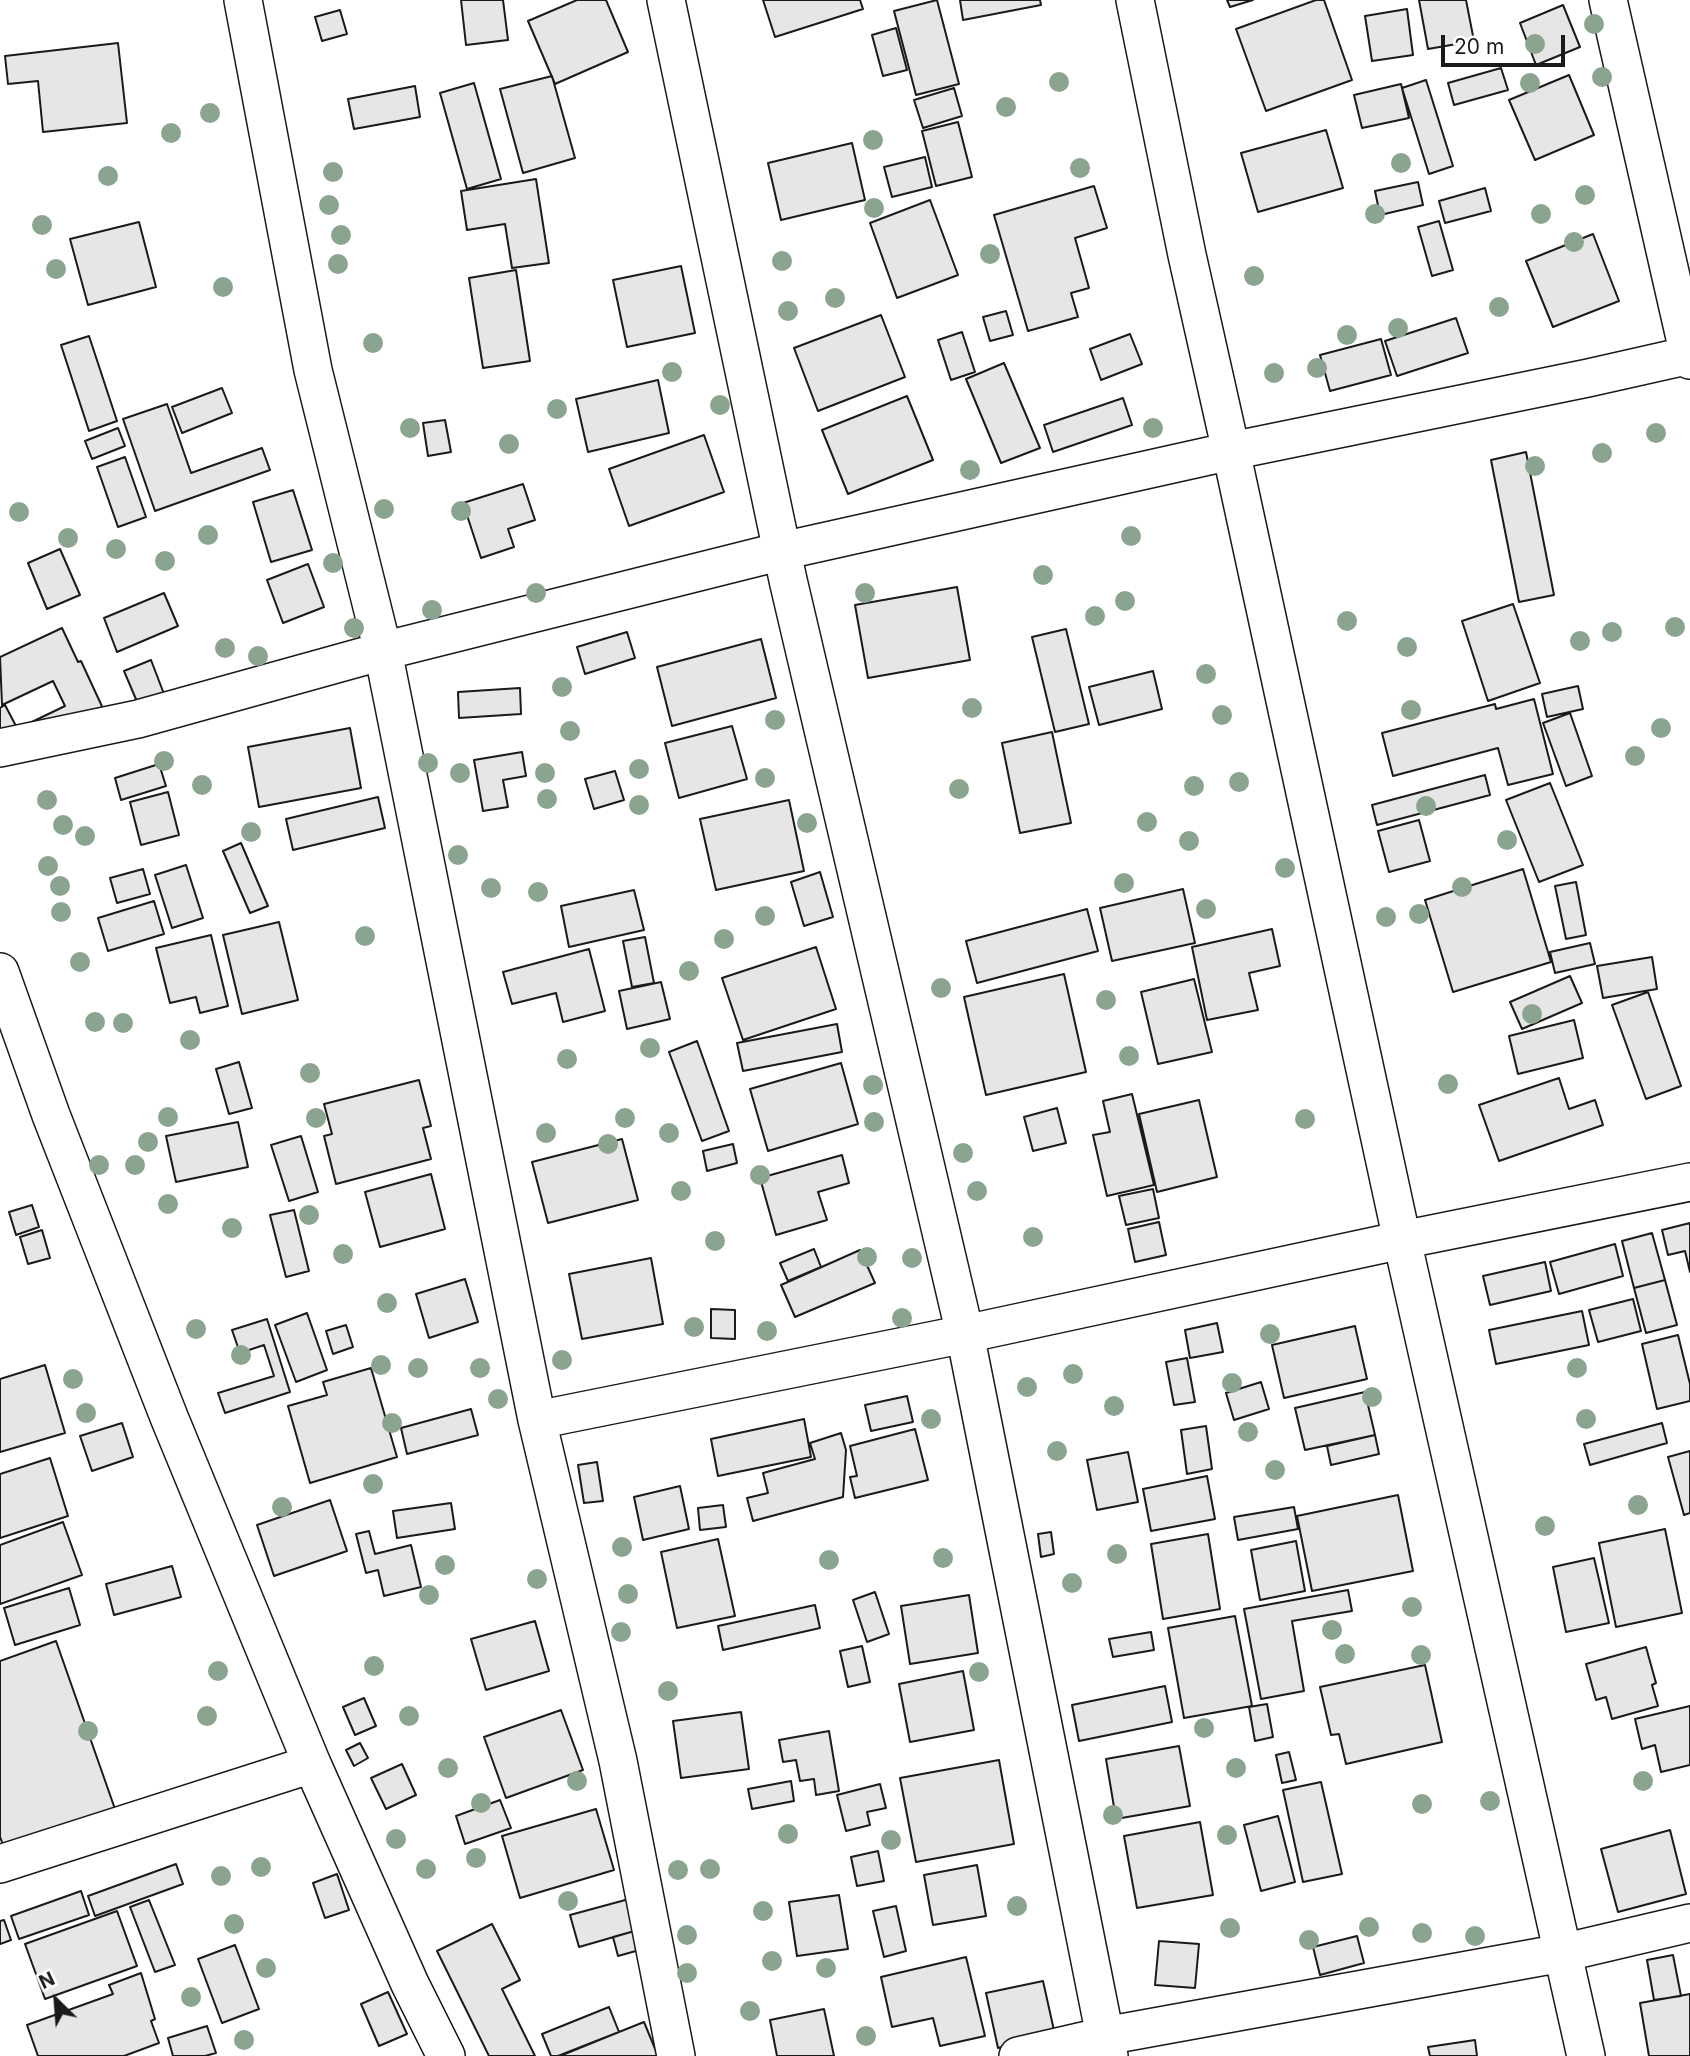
<!DOCTYPE html>
<style>
body{margin:0}
#map{position:relative;width:1690px;height:2056px;overflow:hidden;background:#fff;font-family:Inter,sans-serif}
canvas{display:block}
.north{position:absolute;left:21px;top:1965px;width:70px;height:70px;-webkit-text-stroke:5px #fff;paint-order:stroke;rotate:335deg;font-size:19px;font-weight:700;line-height:28px;text-align:center;color:#1a1a1a}
.north::after{content:'';display:block;margin:auto;width:24px;height:32px;background:#1a1a1a;clip-path:polygon(50% 0,100% 100%,50% 72%,0 100%)}
.scale{position:absolute;left:1441px;top:35px;width:124px;height:32px;box-sizing:border-box;border:4px solid #1a1a1a;border-top:0;padding-left:9px;font-size:21px;line-height:24px;white-space:nowrap;color:#1a1a1a;-webkit-text-stroke:5px #fff;paint-order:stroke}
</style>
<div id="map">
<canvas width="1690" height="2056"></canvas>
<div class="north">N</div>
<div class="scale">20 m</div>
</div>
<script>
const g = document.querySelector('canvas').getContext('2d');
g.lineJoin = 'round';
function fillPath(path, color) {
  g.fillStyle = color;
  g.fill(path, 'evenodd');
}
function shape(rows) {
  const path = new Path2D();
  for (const r of rows) {
    path.moveTo(r[0], r[1]);
    for (let i = 2; i < r.length; i += 2) path.lineTo(r[i], r[i + 1]);
  }
  return path;
}
function strokePath(path, color, width, dash) {
  g.strokeStyle = color;
  g.lineWidth = width;
  g.lineCap = dash ? 'butt' : 'round';
  g.setLineDash(dash || []);
  g.stroke(path);
}
const building = shape([
 [461,0,503,0,508,40,466,45,461,0],
 [577,0,606,0,628,52,555,84,528,21,577,0],
 [763,0,860,0,863,9,775,37,763,0],
 [937,0,959,84,916,95,894,11,937,0],
 [960,0,1040,0,1041,5,963,20,960,0],
 [1227,0,1253,0,1230,7,1227,0],
 [1316,0,1324,0,1352,80,1266,111,1236,29,1316,0],
 [1419,0,1466,0,1474,41,1428,49,1419,0],
 [1563,5,1580,47,1536,65,1520,23,1563,5],
 [1407,9,1413,55,1372,61,1365,16,1407,9],
 [340,10,347,34,322,41,315,17,340,10],
 [896,28,907,70,883,76,872,35,896,28],
 [118,43,127,123,43,132,38,81,8,84,5,56,118,43],
 [1501,68,1508,90,1454,105,1448,83,1501,68],
 [1569,75,1594,135,1535,160,1509,100,1569,75],
 [552,76,575,158,523,173,500,89,552,76],
 [1426,80,1453,166,1429,174,1402,88,1426,80],
 [474,83,501,179,467,189,440,93,474,83],
 [1401,84,1409,118,1362,128,1354,95,1401,84],
 [415,86,420,117,354,129,348,99,415,86],
 [954,88,962,116,923,128,914,100,954,88],
 [958,122,972,177,936,186,922,131,958,122],
 [1326,130,1343,188,1258,212,1241,153,1326,130],
 [852,143,865,200,781,220,768,163,852,143],
 [925,157,932,187,892,197,884,167,925,157],
 [536,179,549,263,512,268,505,224,467,230,461,191,536,179],
 [1418,182,1423,205,1380,215,1375,191,1418,182],
 [1094,186,1107,228,1075,238,1089,288,1071,293,1078,317,1028,331,994,215,1094,186],
 [1485,188,1491,211,1445,223,1439,201,1485,188],
 [930,200,958,275,897,298,870,223,930,200],
 [1439,221,1453,270,1432,276,1418,227,1439,221],
 [139,222,156,287,88,305,70,239,139,222],
 [1593,234,1619,301,1553,327,1526,261,1593,234],
 [681,266,695,333,627,347,613,280,681,266],
 [516,270,530,361,483,368,469,278,516,270],
 [1006,311,1013,335,990,341,983,317,1006,311],
 [881,315,905,377,818,411,794,348,881,315],
 [1456,318,1468,353,1397,376,1385,341,1456,318],
 [962,332,975,372,951,380,938,340,962,332],
 [1130,334,1142,364,1101,380,1090,349,1130,334],
 [89,336,117,421,89,431,61,345,89,336],
 [1381,339,1391,375,1330,391,1320,355,1381,339],
 [1004,363,1040,448,1001,463,966,379,1004,363],
 [658,380,669,433,588,452,576,399,658,380],
 [222,388,232,413,182,433,172,407,222,388],
 [907,396,933,460,848,494,822,430,907,396],
 [1123,398,1132,425,1053,452,1044,425,1123,398],
 [167,404,191,473,262,448,270,470,155,511,123,419,167,404],
 [445,420,451,452,428,456,423,423,445,420],
 [118,428,125,446,92,459,85,441,118,428],
 [704,435,724,492,629,526,609,469,704,435],
 [1526,452,1554,595,1519,602,1491,460,1526,452],
 [125,457,146,517,118,527,97,467,125,457],
 [523,484,535,520,508,529,514,547,481,558,463,503,523,484],
 [293,490,312,550,271,562,253,502,293,490],
 [60,549,80,595,47,609,28,563,60,549],
 [308,564,324,607,283,623,267,580,308,564],
 [957,587,970,660,868,678,855,605,957,587],
 [164,593,178,626,117,652,104,618,164,593],
 [1513,604,1540,683,1488,701,1462,621,1513,604],
 [62,628,78,662,81,661,106,715,9,733,65,706,53,681,2,705,0,657,62,628],
 [1066,629,1089,724,1055,732,1032,637,1066,629],
 [627,632,635,658,585,674,577,647,627,632],
 [761,639,776,698,672,726,657,667,761,639],
 [151,660,164,694,138,704,124,671,151,660],
 [1153,671,1162,709,1099,725,1089,687,1153,671],
 [1578,686,1583,709,1547,717,1542,694,1578,686],
 [520,688,521,714,459,718,458,692,520,688],
 [1534,699,1553,774,1508,785,1498,748,1393,776,1382,733,1495,704,1496,709,1534,699],
 [5,705,16,726,0,734,0,708,5,705],
 [1570,713,1592,776,1566,786,1543,723,1570,713],
 [732,726,747,779,679,798,665,743,732,726],
 [350,728,361,788,259,807,248,747,350,728],
 [1052,732,1071,823,1020,833,1002,743,1052,732],
 [522,752,526,776,503,780,508,807,483,811,474,760,522,752],
 [159,764,166,786,121,800,115,778,159,764],
 [615,771,624,800,594,809,585,779,615,771],
 [1485,775,1490,795,1377,825,1372,805,1485,775],
 [1550,783,1583,865,1539,882,1506,800,1550,783],
 [168,792,179,835,141,845,130,802,168,792],
 [378,797,385,828,293,850,286,819,378,797],
 [789,800,804,871,716,890,700,819,789,800],
 [1419,820,1430,861,1389,872,1378,831,1419,820],
 [241,843,268,906,250,913,223,851,241,843],
 [186,865,203,918,172,928,155,875,186,865],
 [143,869,150,894,117,903,110,878,143,869],
 [1523,869,1551,962,1453,992,1425,900,1523,869],
 [820,872,833,917,804,926,791,882,820,872],
 [1576,882,1586,935,1566,939,1555,886,1576,882],
 [1183,889,1195,943,1112,961,1100,908,1183,889],
 [634,890,644,930,569,947,561,906,634,890],
 [154,901,164,934,108,951,98,918,154,901],
 [1087,909,1098,951,977,983,966,941,1087,909],
 [279,922,298,1000,242,1014,223,935,279,922],
 [1272,929,1280,966,1249,973,1258,1010,1207,1020,1192,947,1272,929],
 [211,935,228,1006,200,1013,196,997,170,1003,156,948,211,935],
 [645,937,654,983,632,987,623,941,645,937],
 [1590,943,1595,964,1555,973,1550,952,1590,943],
 [816,947,836,1009,743,1040,722,978,816,947],
 [589,949,605,1011,563,1022,556,993,512,1004,503,972,589,949],
 [1652,957,1657,989,1603,998,1597,966,1652,957],
 [1064,974,1086,1072,986,1095,964,997,1064,974],
 [1570,976,1582,1003,1522,1029,1510,1002,1570,976],
 [1194,979,1212,1052,1158,1064,1141,992,1194,979],
 [661,982,670,1019,627,1029,619,991,661,982],
 [1648,992,1681,1086,1646,1099,1612,1005,1648,992],
 [1574,1020,1583,1058,1518,1074,1509,1036,1574,1020],
 [837,1024,842,1052,743,1071,737,1043,837,1024],
 [697,1041,729,1131,702,1141,669,1052,697,1041],
 [239,1062,252,1108,229,1114,216,1069,239,1062],
 [841,1063,858,1124,768,1151,750,1089,841,1063],
 [1559,1078,1569,1109,1595,1100,1603,1125,1499,1161,1479,1105,1559,1078],
 [419,1080,431,1126,423,1128,431,1159,336,1184,324,1136,332,1134,324,1104,419,1080],
 [1132,1094,1154,1185,1107,1196,1093,1135,1110,1132,1103,1101,1132,1094],
 [1199,1100,1217,1177,1157,1192,1139,1114,1199,1100],
 [1057,1108,1066,1143,1033,1151,1024,1117,1057,1108],
 [238,1122,248,1167,176,1182,166,1136,238,1122],
 [301,1136,318,1192,289,1201,271,1145,301,1136],
 [622,1139,638,1200,548,1223,532,1162,622,1139],
 [733,1144,737,1163,707,1171,703,1151,733,1144],
 [842,1155,849,1183,818,1192,827,1220,776,1235,760,1178,842,1155],
 [431,1174,445,1229,380,1247,365,1192,431,1174],
 [1153,1189,1159,1218,1126,1225,1119,1196,1153,1189],
 [32,1205,39,1227,16,1235,9,1212,32,1205],
 [294,1210,309,1271,286,1277,270,1215,294,1210],
 [1159,1222,1166,1255,1135,1262,1128,1229,1159,1222],
 [1690,1223,1690,1272,1685,1251,1668,1255,1662,1230,1690,1223],
 [42,1230,50,1258,28,1264,20,1237,42,1230],
 [1652,1233,1665,1280,1634,1288,1622,1241,1652,1233],
 [1615,1244,1623,1276,1559,1294,1550,1262,1615,1244],
 [814,1249,821,1267,788,1281,780,1263,814,1249],
 [860,1250,875,1283,795,1317,781,1285,860,1250],
 [651,1258,663,1324,582,1339,569,1274,651,1258],
 [1545,1262,1551,1291,1490,1305,1483,1276,1545,1262],
 [465,1279,478,1322,429,1338,416,1294,465,1279],
 [1665,1280,1677,1325,1646,1333,1634,1288,1665,1280],
 [1633,1299,1641,1331,1598,1342,1589,1310,1633,1299],
 [711,1309,735,1310,735,1339,711,1338,711,1309],
 [1582,1311,1589,1345,1496,1364,1489,1330,1582,1311],
 [307,1313,327,1370,296,1382,275,1325,307,1313],
 [267,1319,290,1392,225,1413,218,1393,274,1376,264,1345,240,1353,232,1330,267,1319],
 [1217,1323,1223,1352,1190,1358,1185,1330,1217,1323],
 [346,1325,353,1347,333,1354,326,1331,346,1325],
 [1355,1326,1367,1379,1284,1398,1272,1345,1355,1326],
 [1678,1335,1690,1384,1690,1401,1657,1409,1642,1344,1678,1335],
 [1187,1358,1195,1402,1174,1405,1166,1362,1187,1358],
 [45,1365,65,1433,0,1452,0,1379,45,1365],
 [371,1368,397,1457,310,1483,288,1406,327,1395,323,1382,371,1368],
 [1261,1382,1269,1409,1234,1420,1226,1393,1261,1382],
 [1365,1392,1375,1435,1305,1450,1295,1408,1365,1392],
 [907,1396,913,1422,871,1431,865,1405,907,1396],
 [471,1409,478,1435,407,1454,401,1428,471,1409],
 [804,1419,811,1457,718,1476,711,1439,804,1419],
 [122,1423,133,1457,92,1471,80,1436,122,1423],
 [1662,1423,1667,1443,1590,1465,1584,1444,1662,1423],
 [1206,1426,1212,1469,1187,1474,1181,1430,1206,1426],
 [915,1429,928,1480,855,1498,850,1477,857,1476,850,1446,915,1429],
 [841,1433,846,1450,843,1497,753,1521,747,1498,768,1493,763,1473,815,1459,810,1443,841,1433],
 [1375,1435,1379,1454,1331,1465,1327,1446,1375,1435],
 [1690,1451,1690,1513,1684,1515,1668,1457,1690,1451],
 [1128,1452,1138,1502,1097,1510,1087,1460,1128,1452],
 [50,1458,68,1516,0,1538,0,1474,50,1458],
 [597,1462,603,1501,584,1503,578,1465,597,1462],
 [1207,1476,1215,1519,1151,1531,1143,1489,1207,1476],
 [680,1486,689,1529,643,1540,634,1497,680,1486],
 [1398,1495,1413,1571,1312,1591,1297,1516,1398,1495],
 [330,1500,347,1551,274,1576,257,1525,330,1500],
 [451,1503,455,1529,397,1538,393,1511,451,1503],
 [723,1505,726,1527,700,1530,698,1508,723,1505],
 [1294,1507,1298,1529,1238,1540,1234,1517,1294,1507],
 [63,1522,82,1575,0,1604,0,1545,63,1522],
 [1665,1529,1682,1613,1616,1627,1599,1543,1665,1529],
 [369,1531,375,1554,411,1545,421,1587,384,1596,378,1570,366,1573,356,1534,369,1531],
 [1051,1532,1054,1554,1041,1557,1038,1534,1051,1532],
 [1208,1534,1220,1609,1163,1619,1151,1544,1208,1534],
 [718,1539,735,1616,677,1628,661,1552,718,1539],
 [1296,1541,1305,1591,1260,1600,1251,1550,1296,1541],
 [1594,1558,1609,1623,1566,1632,1553,1567,1594,1558],
 [172,1566,181,1597,114,1615,106,1584,172,1566],
 [69,1588,80,1625,15,1645,4,1608,69,1588],
 [1348,1590,1352,1611,1292,1621,1304,1691,1261,1699,1244,1609,1348,1590],
 [875,1592,889,1634,867,1642,853,1600,875,1592],
 [969,1595,978,1653,910,1664,901,1606,969,1595],
 [815,1605,820,1628,723,1650,718,1626,815,1605],
 [1235,1616,1252,1706,1184,1718,1168,1628,1235,1616],
 [535,1621,549,1671,486,1690,471,1639,535,1621],
 [1151,1632,1154,1650,1113,1657,1109,1639,1151,1632],
 [56,1641,115,1809,4,1847,0,1837,0,1661,56,1641],
 [862,1646,870,1682,848,1687,840,1651,862,1646],
 [1646,1647,1656,1683,1652,1685,1658,1706,1612,1719,1606,1697,1596,1700,1586,1664,1646,1647],
 [1425,1665,1442,1742,1346,1764,1339,1734,1331,1735,1320,1687,1425,1665],
 [963,1671,974,1730,910,1742,899,1684,963,1671],
 [1165,1686,1172,1722,1079,1741,1072,1705,1165,1686],
 [364,1698,376,1726,355,1735,343,1707,364,1698],
 [1267,1704,1273,1737,1255,1741,1249,1707,1267,1704],
 [1690,1706,1690,1765,1661,1772,1655,1745,1642,1749,1635,1719,1690,1706],
 [561,1710,583,1770,506,1798,484,1737,561,1710],
 [741,1712,749,1769,681,1778,673,1721,741,1712],
 [829,1731,839,1791,816,1795,814,1779,800,1781,796,1760,783,1762,779,1740,829,1731],
 [360,1743,368,1758,354,1766,346,1750,360,1743],
 [1179,1746,1190,1806,1116,1819,1106,1759,1179,1746],
 [1289,1752,1296,1780,1282,1783,1276,1755,1289,1752],
 [999,1760,1014,1844,916,1862,900,1778,999,1760],
 [402,1764,416,1795,386,1809,371,1778,402,1764],
 [791,1781,794,1801,752,1809,748,1789,791,1781],
 [1321,1782,1342,1874,1303,1882,1283,1790,1321,1782],
 [880,1784,886,1808,867,1812,870,1825,846,1831,837,1795,880,1784],
 [500,1800,511,1828,465,1844,456,1816,500,1800],
 [596,1809,614,1870,520,1898,502,1836,596,1809],
 [1278,1816,1295,1882,1261,1891,1244,1825,1278,1816],
 [1200,1822,1213,1895,1137,1908,1124,1836,1200,1822],
 [1670,1830,1686,1894,1618,1912,1601,1849,1670,1830],
 [878,1851,884,1881,857,1886,851,1857,878,1851],
 [176,1864,183,1884,95,1916,88,1896,176,1864],
 [977,1865,986,1916,933,1925,924,1875,977,1865],
 [337,1874,349,1910,325,1918,313,1883,337,1874],
 [81,1891,89,1915,19,1939,11,1916,81,1891],
 [839,1895,848,1949,797,1956,789,1902,839,1895],
 [629,1899,638,1930,579,1947,570,1915,629,1899],
 [149,1900,175,1965,155,1972,130,1907,149,1900],
 [896,1906,906,1951,884,1957,873,1911,896,1906],
 [117,1911,137,1966,45,1999,25,1944,117,1911],
 [4,1920,11,1940,0,1944,0,1921,4,1920],
 [492,1924,520,1980,502,1989,535,2056,489,2056,437,1951,492,1924],
 [638,1930,643,1949,618,1956,613,1937,638,1930],
 [1357,1936,1364,1963,1320,1975,1313,1947,1357,1936],
 [1159,1941,1199,1944,1195,1988,1155,1985,1159,1941],
 [235,1945,259,2009,222,2023,198,1959,235,1945],
 [1673,1955,1681,1996,1654,2000,1647,1960,1673,1955],
 [966,1957,985,2036,940,2046,933,2018,892,2027,881,1977,966,1957],
 [141,1973,155,2019,151,2021,159,2043,124,2056,38,2056,27,2025,113,1994,109,1985,141,1973],
 [1043,1981,1055,2035,998,2048,986,1993,1043,1981],
 [388,1992,407,2034,379,2046,361,2004,388,1992],
 [1690,1994,1690,2056,1649,2056,1640,2003,1690,1994],
 [609,2007,619,2032,558,2056,551,2056,542,2034,609,2007],
 [824,2009,834,2056,777,2056,770,2020,824,2009],
 [644,2022,658,2056,560,2056,619,2032,644,2022],
 [207,2026,216,2053,205,2056,173,2056,168,2038,207,2026],
 [1475,2040,1477,2056,1430,2056,1428,2047,1475,2040]
]);
fillPath(building, '#e6e6e6');
strokePath(building, '#1a1a1a', 2);
const minor = shape([
 [243,0,313,370,383,651,537,1420,618,1761,676,2056],
 [666,0,788,580,965,1334,1109,2056],
 [1135,0,1187,255,1231,451,1402,1240,1586,2056],
 [1608,0,1690,360],
 [0,748,138,719,383,651,782,551,1231,451,1588,378,1690,355],
 [0,972,51,1115,169,1417,312,1764,410,1984,446,2056],
 [537,1420,965,1334,1402,1240,1690,1182],
 [0,1864,312,1764],
 [1018,2056,1105,2036,1562,1953,1690,1923]
]);
strokePath(minor, '#1a1a1a', 40);
strokePath(minor, '#fff', 37);
g.fillStyle = '#8aa48f';
for (const [x, y] of [
 [1594,24],
 [1535,44],
 [1602,77],
 [1059,82],
 [1530,83],
 [1006,107],
 [210,113],
 [171,133],
 [873,140],
 [1401,163],
 [1080,168],
 [333,172],
 [108,176],
 [1585,195],
 [329,205],
 [874,208],
 [1375,214],
 [1541,214],
 [42,225],
 [341,235],
 [1574,242],
 [990,254],
 [782,261],
 [338,264],
 [56,269],
 [1254,276],
 [223,287],
 [835,298],
 [1499,307],
 [788,311],
 [1398,328],
 [1347,335],
 [373,343],
 [1317,368],
 [672,372],
 [1274,373],
 [720,405],
 [557,409],
 [410,428],
 [1153,428],
 [1656,433],
 [509,444],
 [1602,453],
 [1535,466],
 [970,470],
 [384,509],
 [461,511],
 [19,512],
 [208,535],
 [1131,536],
 [68,538],
 [116,549],
 [165,561],
 [333,563],
 [1043,575],
 [536,593],
 [865,593],
 [1125,601],
 [432,610],
 [1095,616],
 [1347,621],
 [1675,627],
 [354,628],
 [1612,632],
 [1580,641],
 [1407,647],
 [225,648],
 [258,656],
 [1206,674],
 [562,687],
 [972,708],
 [1411,710],
 [1222,715],
 [775,720],
 [1661,728],
 [570,731],
 [1635,756],
 [164,761],
 [428,763],
 [639,769],
 [460,773],
 [545,773],
 [765,778],
 [1239,782],
 [202,785],
 [1194,786],
 [959,789],
 [547,799],
 [47,800],
 [639,805],
 [1426,806],
 [1147,822],
 [807,823],
 [63,825],
 [251,832],
 [85,836],
 [1507,840],
 [1189,841],
 [458,855],
 [48,866],
 [1285,868],
 [1124,883],
 [60,886],
 [1462,887],
 [491,888],
 [538,892],
 [1206,909],
 [61,912],
 [1419,914],
 [765,916],
 [1386,917],
 [365,936],
 [724,939],
 [80,962],
 [689,971],
 [941,988],
 [1106,1000],
 [1532,1014],
 [95,1022],
 [123,1023],
 [190,1040],
 [650,1048],
 [1129,1056],
 [567,1059],
 [310,1073],
 [1448,1084],
 [873,1085],
 [168,1117],
 [316,1118],
 [625,1118],
 [1305,1119],
 [874,1122],
 [546,1133],
 [669,1133],
 [148,1142],
 [608,1144],
 [963,1153],
 [99,1165],
 [135,1165],
 [760,1175],
 [681,1191],
 [977,1191],
 [168,1204],
 [309,1215],
 [232,1228],
 [1033,1237],
 [715,1241],
 [343,1254],
 [867,1257],
 [912,1258],
 [387,1303],
 [902,1318],
 [694,1327],
 [196,1329],
 [767,1331],
 [1270,1334],
 [241,1355],
 [562,1360],
 [381,1365],
 [418,1368],
 [480,1368],
 [1577,1368],
 [1073,1374],
 [73,1379],
 [1232,1383],
 [1027,1387],
 [1372,1397],
 [498,1399],
 [1114,1406],
 [86,1413],
 [931,1419],
 [1586,1419],
 [392,1423],
 [1248,1432],
 [1057,1451],
 [1275,1470],
 [373,1484],
 [1638,1505],
 [282,1507],
 [1545,1526],
 [622,1547],
 [1117,1554],
 [943,1558],
 [829,1560],
 [445,1565],
 [537,1579],
 [1072,1583],
 [628,1594],
 [429,1595],
 [1412,1607],
 [1332,1630],
 [621,1632],
 [1345,1654],
 [1421,1655],
 [374,1666],
 [218,1671],
 [979,1672],
 [668,1691],
 [207,1716],
 [409,1716],
 [1204,1728],
 [88,1731],
 [448,1768],
 [1236,1768],
 [577,1781],
 [1643,1781],
 [1490,1801],
 [481,1803],
 [1422,1804],
 [1113,1815],
 [788,1834],
 [1227,1835],
 [396,1839],
 [891,1840],
 [476,1858],
 [261,1867],
 [426,1869],
 [710,1869],
 [678,1870],
 [221,1876],
 [568,1901],
 [1017,1906],
 [763,1911],
 [234,1924],
 [1369,1927],
 [1230,1928],
 [1422,1933],
 [687,1935],
 [1475,1936],
 [1309,1940],
 [772,1961],
 [266,1968],
 [826,1968],
 [687,1973],
 [191,1997],
 [750,2011],
 [866,2036],
 [244,2040]
]) {
  g.beginPath();
  g.arc(x, y, 10, 0, 2 * Math.PI);
  g.fill();
}
</script>
